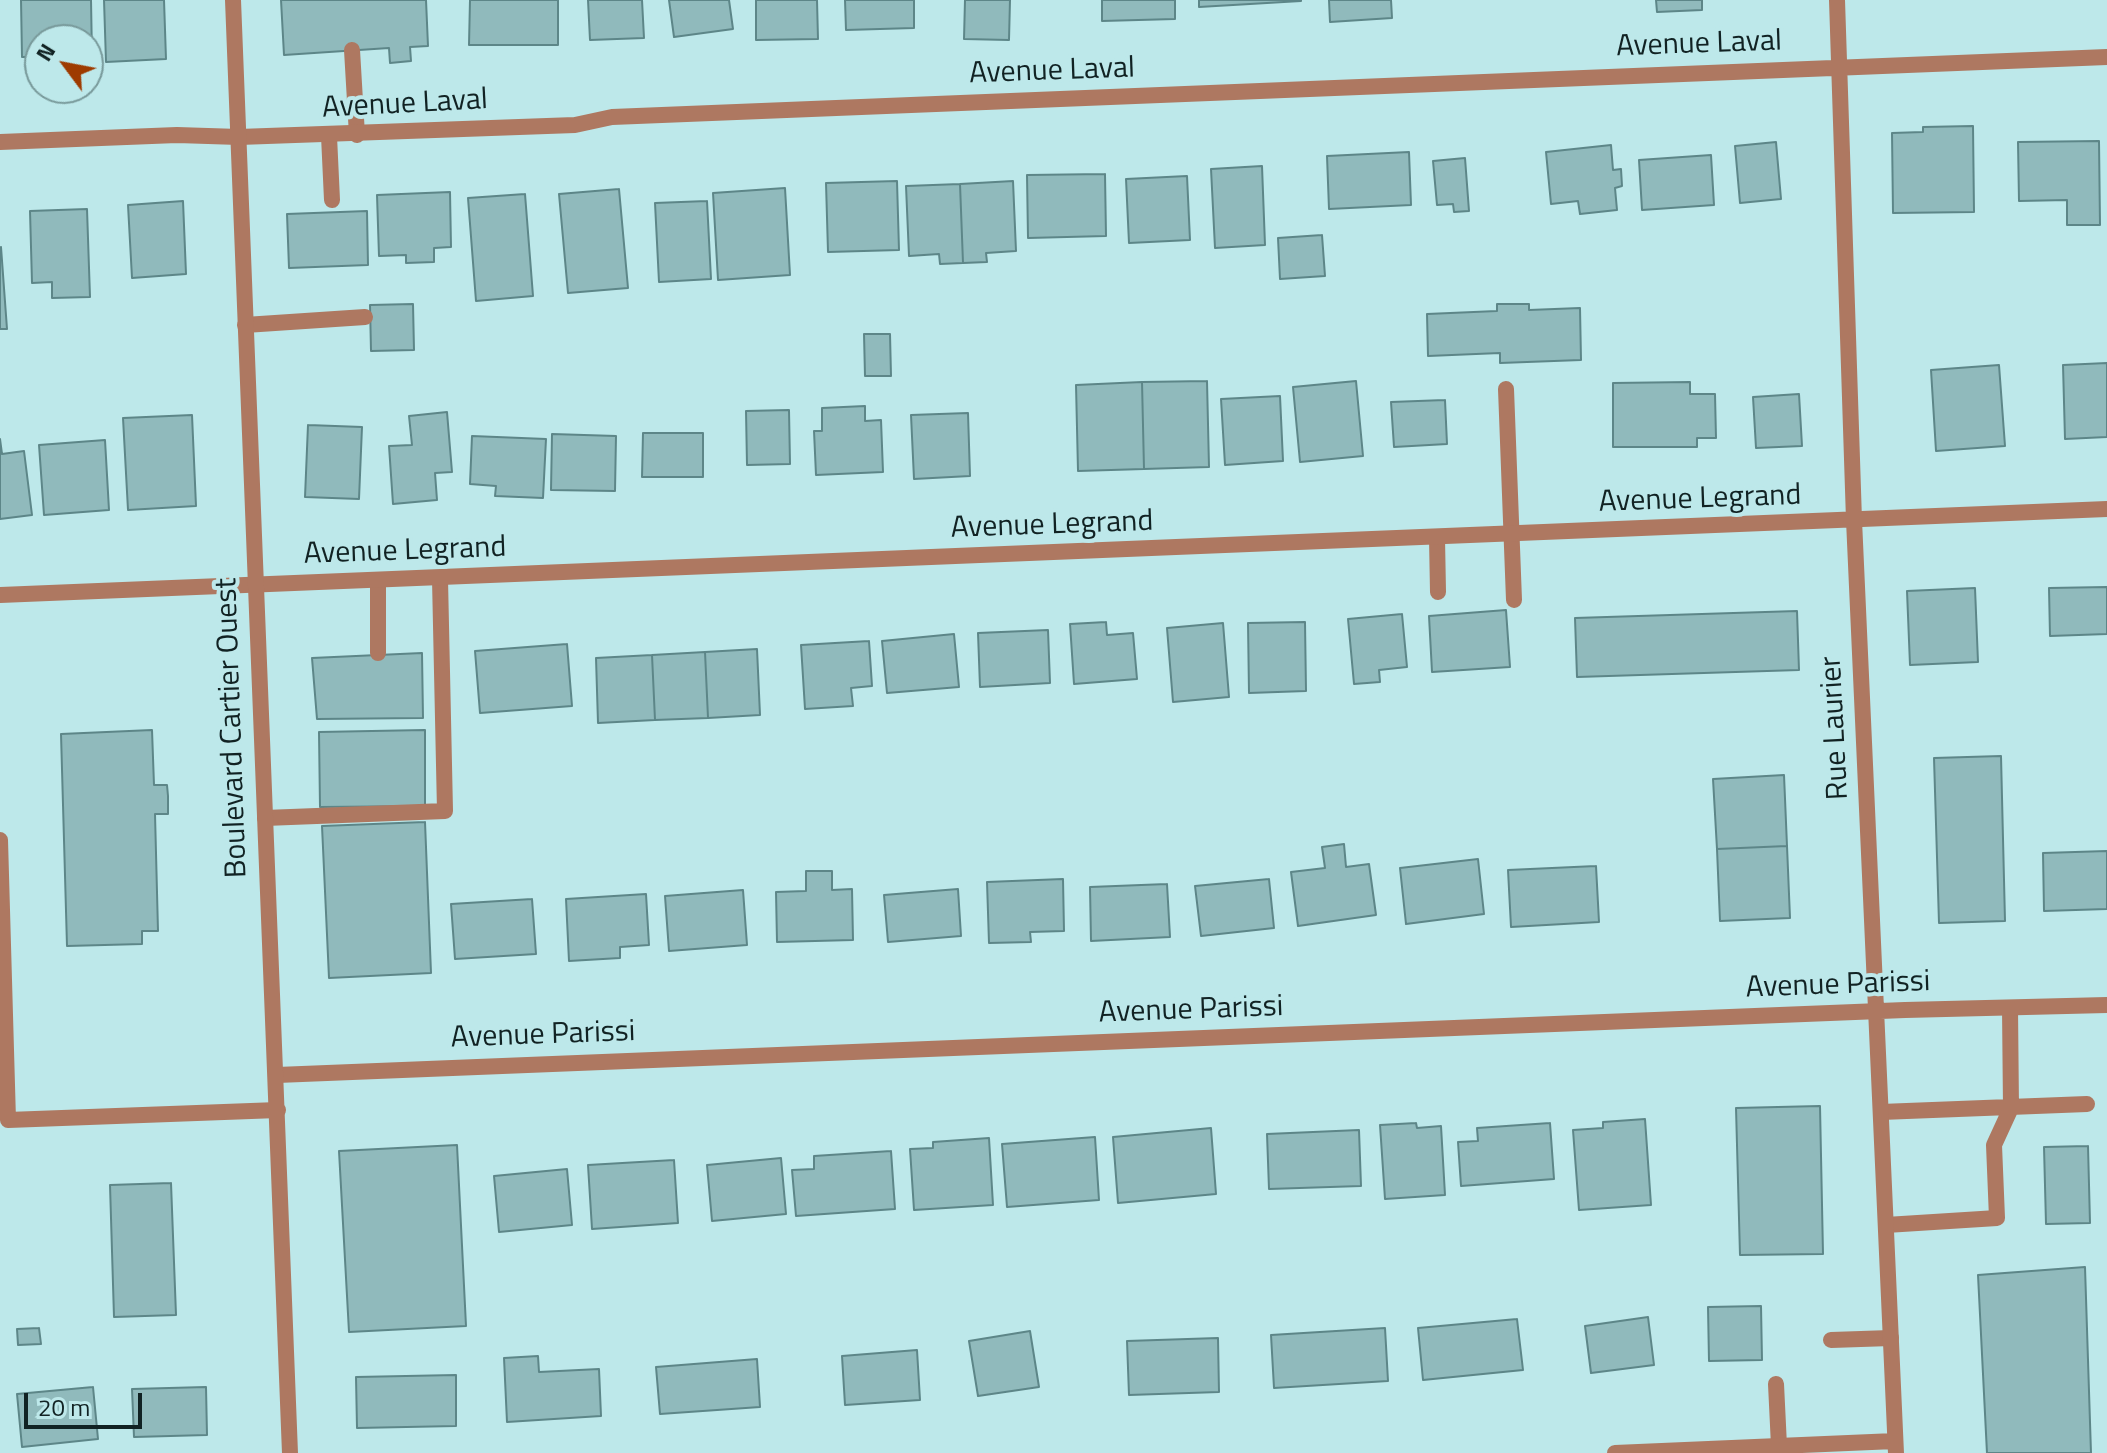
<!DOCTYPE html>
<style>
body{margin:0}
#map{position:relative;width:2107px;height:1453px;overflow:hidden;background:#bde8ea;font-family:"Titillium Web",sans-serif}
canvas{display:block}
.north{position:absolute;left:24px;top:24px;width:80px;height:80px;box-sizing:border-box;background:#bde8ea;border:2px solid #78999a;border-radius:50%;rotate:302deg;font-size:22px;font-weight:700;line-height:32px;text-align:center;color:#112223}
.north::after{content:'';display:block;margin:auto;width:28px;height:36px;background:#9e3b00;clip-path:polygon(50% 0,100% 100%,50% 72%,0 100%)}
.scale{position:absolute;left:24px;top:1393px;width:118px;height:36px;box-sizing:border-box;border:4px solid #112223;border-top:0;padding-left:10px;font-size:24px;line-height:28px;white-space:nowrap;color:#112223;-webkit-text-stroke:6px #bde8ea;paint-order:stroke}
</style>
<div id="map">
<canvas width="2107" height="1453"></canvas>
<div class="north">N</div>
<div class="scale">20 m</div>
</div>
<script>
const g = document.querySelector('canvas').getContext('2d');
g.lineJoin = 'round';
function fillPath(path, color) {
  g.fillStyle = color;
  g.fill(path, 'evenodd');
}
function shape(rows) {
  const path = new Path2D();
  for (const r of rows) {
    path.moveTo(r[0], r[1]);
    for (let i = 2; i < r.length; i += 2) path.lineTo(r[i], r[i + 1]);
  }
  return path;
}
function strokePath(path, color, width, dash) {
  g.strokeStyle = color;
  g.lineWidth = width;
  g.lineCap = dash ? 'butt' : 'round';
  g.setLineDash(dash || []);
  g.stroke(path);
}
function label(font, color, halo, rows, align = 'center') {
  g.font = font + ' "Titillium Web",sans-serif';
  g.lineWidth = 8;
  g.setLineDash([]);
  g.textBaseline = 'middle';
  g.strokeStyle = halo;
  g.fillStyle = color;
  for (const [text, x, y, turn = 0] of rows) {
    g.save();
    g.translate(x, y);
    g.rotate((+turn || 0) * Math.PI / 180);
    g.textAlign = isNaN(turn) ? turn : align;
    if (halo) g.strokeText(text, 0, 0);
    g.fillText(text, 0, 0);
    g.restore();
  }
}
const building = shape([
 [21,0,91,0,92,56,88,56,88,40,40,40,40,57,22,57,21,0],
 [104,0,164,0,166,59,106,62,104,0],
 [281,0,426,0,428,46,410,47,411,61,390,63,389,48,284,55,281,0],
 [470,0,558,0,558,45,469,45,470,0],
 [588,0,642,0,644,38,590,40,588,0],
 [669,0,729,0,733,29,674,37,669,0],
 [756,0,817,0,818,39,756,40,756,0],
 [845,0,914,0,914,28,846,30,845,0],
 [965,0,1010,0,1009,40,964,39,965,0],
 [1102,0,1175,0,1175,19,1102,21,1102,0],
 [1199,0,1301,0,1301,1,1199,7,1199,0],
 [1329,0,1391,0,1392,18,1330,22,1329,0],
 [1656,0,1702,0,1702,10,1657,12,1656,0],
 [1973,126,1974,212,1893,213,1892,133,1923,132,1923,127,1973,126],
 [2099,141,2100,225,2067,225,2067,200,2019,201,2018,142,2099,141],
 [1776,142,1781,199,1740,203,1735,146,1776,142],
 [1611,145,1613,170,1621,169,1622,186,1615,188,1617,210,1580,214,1578,201,1551,204,1546,152,1611,145],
 [1409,152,1411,205,1329,209,1327,156,1409,152],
 [1711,155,1714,205,1642,210,1639,160,1711,155],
 [1465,158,1469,211,1454,212,1453,204,1437,205,1433,161,1465,158],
 [1262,166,1265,245,1215,248,1211,169,1262,166],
 [1105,174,1106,236,1028,238,1027,175,1105,174],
 [1187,176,1190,240,1129,243,1126,179,1187,176],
 [897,181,899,250,828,252,826,183,897,181],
 [1013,181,1016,251,986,253,987,262,963,263,960,184,1013,181],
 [960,184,963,263,940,264,939,254,909,256,906,186,960,184],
 [785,188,790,275,718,280,713,193,785,188],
 [619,189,628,288,568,293,559,194,619,189],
 [450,192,451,247,434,248,434,262,406,263,406,255,379,256,377,195,450,192],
 [525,194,533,296,476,301,468,198,525,194],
 [183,201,186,274,132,278,128,205,183,201],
 [707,201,711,279,659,282,655,203,707,201],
 [87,209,90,297,52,298,52,282,32,283,30,211,87,209],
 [367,211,368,265,289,268,287,214,367,211],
 [1322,235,1325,276,1280,279,1278,238,1322,235],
 [1,247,7,329,0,329,0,248,1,247],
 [413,304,414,350,371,351,370,305,413,304],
 [1497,304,1529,304,1529,310,1580,308,1581,360,1500,363,1500,353,1428,356,1427,314,1497,311,1497,304],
 [864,334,890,334,891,376,865,376,864,334],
 [2107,363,2107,437,2065,439,2063,365,2107,363],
 [1999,365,2005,446,1936,451,1931,370,1999,365],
 [1207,381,1209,467,1144,469,1142,382,1207,381],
 [1356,381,1363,456,1300,462,1293,387,1356,381],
 [1142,382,1144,469,1078,471,1076,385,1142,382],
 [1690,382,1690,394,1715,394,1716,438,1697,438,1697,447,1613,447,1613,383,1690,382],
 [1799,394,1802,446,1756,448,1753,397,1799,394],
 [1280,396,1283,461,1225,465,1221,399,1280,396],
 [1445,400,1447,444,1394,447,1391,402,1445,400],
 [865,406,865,421,881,420,883,472,816,475,814,431,822,431,822,408,865,406],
 [789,410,790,464,747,465,746,411,789,410],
 [447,412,452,472,435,473,437,500,393,504,389,446,412,445,409,416,447,412],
 [968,413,970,476,914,479,911,415,968,413],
 [192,415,196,506,128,510,123,418,192,415],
 [308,425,362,427,359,499,305,497,308,425],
 [643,433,703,433,703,477,642,477,643,433],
 [552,434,616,436,615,491,551,490,552,434],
 [472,436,546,439,543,498,495,496,496,486,470,484,472,436],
 [0,439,2,454,24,451,32,515,0,519,0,439],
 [105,440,109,510,44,515,39,445,105,440],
 [2107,587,2107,634,2050,636,2049,588,2107,587],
 [1975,588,1978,662,1910,665,1907,591,1975,588],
 [1506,610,1510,667,1432,672,1429,616,1506,610],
 [1797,611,1799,670,1577,677,1575,618,1797,611],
 [1402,614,1407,667,1379,670,1380,682,1354,684,1348,619,1402,614],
 [1106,622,1107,635,1133,633,1137,679,1074,684,1070,624,1106,622],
 [1305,622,1306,691,1249,693,1248,623,1305,622],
 [1223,623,1229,697,1173,702,1167,628,1223,623],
 [1048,630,1050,683,980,687,978,633,1048,630],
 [954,634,959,687,887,693,882,641,954,634],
 [869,641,872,686,851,688,853,706,805,709,801,645,869,641],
 [567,644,572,706,480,713,475,651,567,644],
 [757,649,760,715,708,718,705,652,757,649],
 [705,652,708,718,655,720,652,655,705,652],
 [422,653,423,718,317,719,312,658,422,653],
 [652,655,655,720,598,723,596,658,652,655],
 [152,730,154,785,167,785,168,796,168,814,155,814,158,931,142,931,142,944,67,946,61,734,152,730],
 [425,730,425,806,320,807,319,732,425,730],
 [2001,756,2005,921,1939,923,1934,758,2001,756],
 [1784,775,1787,846,1717,849,1713,779,1784,775],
 [425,822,431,973,329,978,322,826,425,822],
 [1344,844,1346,867,1369,864,1376,915,1298,926,1291,872,1325,868,1322,847,1344,844],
 [1787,846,1790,918,1720,921,1717,849,1787,846],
 [2107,851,2107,909,2044,911,2043,853,2107,851],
 [1478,859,1484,914,1406,924,1400,868,1478,859],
 [1596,866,1599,922,1511,927,1508,870,1596,866],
 [806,871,832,871,832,890,852,889,853,940,777,942,776,892,806,891,806,871],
 [1063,879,1064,931,1030,932,1031,942,989,943,987,882,1063,879],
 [1269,879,1274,928,1201,936,1195,886,1269,879],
 [1167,884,1170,937,1091,941,1090,887,1167,884],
 [958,889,961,936,888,942,884,895,958,889],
 [743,890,747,945,669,951,665,896,743,890],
 [646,894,649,945,620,947,620,958,569,961,566,899,646,894],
 [532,899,536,954,455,959,451,904,532,899],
 [1820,1106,1823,1254,1740,1255,1736,1108,1820,1106],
 [1645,1119,1651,1205,1579,1210,1573,1130,1603,1128,1603,1122,1645,1119],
 [1416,1123,1417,1128,1441,1126,1445,1195,1385,1199,1380,1125,1416,1123],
 [1550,1123,1554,1179,1461,1186,1458,1142,1478,1141,1477,1128,1550,1123],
 [1211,1128,1216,1194,1118,1203,1113,1137,1211,1128],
 [1359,1130,1361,1186,1269,1189,1267,1134,1359,1130],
 [1095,1137,1099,1200,1007,1207,1002,1144,1095,1137],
 [989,1138,993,1205,914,1210,910,1149,933,1148,933,1142,989,1138],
 [457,1145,466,1326,349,1332,339,1151,457,1145],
 [2088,1146,2090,1223,2046,1224,2044,1147,2088,1146],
 [891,1151,895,1209,796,1216,792,1170,814,1169,814,1156,891,1151],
 [781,1158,786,1214,712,1221,707,1165,781,1158],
 [674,1160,678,1223,592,1229,588,1165,674,1160],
 [567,1169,572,1225,499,1232,494,1176,567,1169],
 [171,1183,176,1315,114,1317,110,1185,171,1183],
 [2085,1267,2091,1453,1987,1453,1978,1275,2085,1267],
 [1761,1306,1762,1360,1709,1361,1708,1307,1761,1306],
 [1648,1317,1654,1365,1591,1373,1585,1326,1648,1317],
 [1517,1319,1523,1370,1423,1380,1418,1328,1517,1319],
 [39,1328,41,1344,18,1345,17,1329,39,1328],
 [1385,1328,1388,1381,1274,1388,1271,1335,1385,1328],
 [1030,1331,1039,1387,978,1396,969,1341,1030,1331],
 [1218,1338,1219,1392,1129,1395,1127,1341,1218,1338],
 [917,1350,920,1400,845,1405,842,1356,917,1350],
 [538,1356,539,1372,599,1369,601,1416,507,1422,504,1358,538,1356],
 [757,1359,760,1407,660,1414,656,1367,757,1359],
 [456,1375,456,1426,357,1428,356,1377,456,1375],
 [93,1387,98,1439,22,1447,17,1394,93,1387],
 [206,1387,207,1435,134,1437,132,1389,206,1387]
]);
fillPath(building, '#90babc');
strokePath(building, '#5d8688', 2);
strokePath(shape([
 [352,50,357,135],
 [329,136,332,200],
 [245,325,365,317],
 [1506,389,1514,600],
 [1437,538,1438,592],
 [378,581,378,653],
 [265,818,445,811,440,579],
 [0,840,8,1120,278,1110],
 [1881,1112,2087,1104],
 [1886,1225,1997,1218,1994,1145,2011,1108,2010,1008],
 [1831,1340,1891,1338],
 [1776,1384,1779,1446]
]), '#ae7861', 16);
strokePath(shape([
 [1837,0,1854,520,1896,1453],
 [239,137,575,125,612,117,2107,57],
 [0,595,2107,509],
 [277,1075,1905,1010,2107,1005],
 [1615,1453,1895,1441]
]), '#ae7861', 16);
strokePath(shape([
 [233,0,290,1453],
 [0,142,177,135,239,137]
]), '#ae7861', 16);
label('30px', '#112223', '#bde8ea', [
 ["Avenue Laval",1699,45,-2],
 ["Avenue Laval",1052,72,-2],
 ["Avenue Laval",405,105,-3],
 ["Avenue Legrand",1700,500,-2],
 ["Avenue Legrand",1052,526,-2],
 ["Avenue Legrand",405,552,-2],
 ["Boulevard Cartier Ouest",233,728,-92],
 ["Rue Laurier",1836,728,-93],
 ["Avenue Parissi",1838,986,-2],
 ["Avenue Parissi",1191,1011,-2],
 ["Avenue Parissi",543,1036,-2]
]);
</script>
